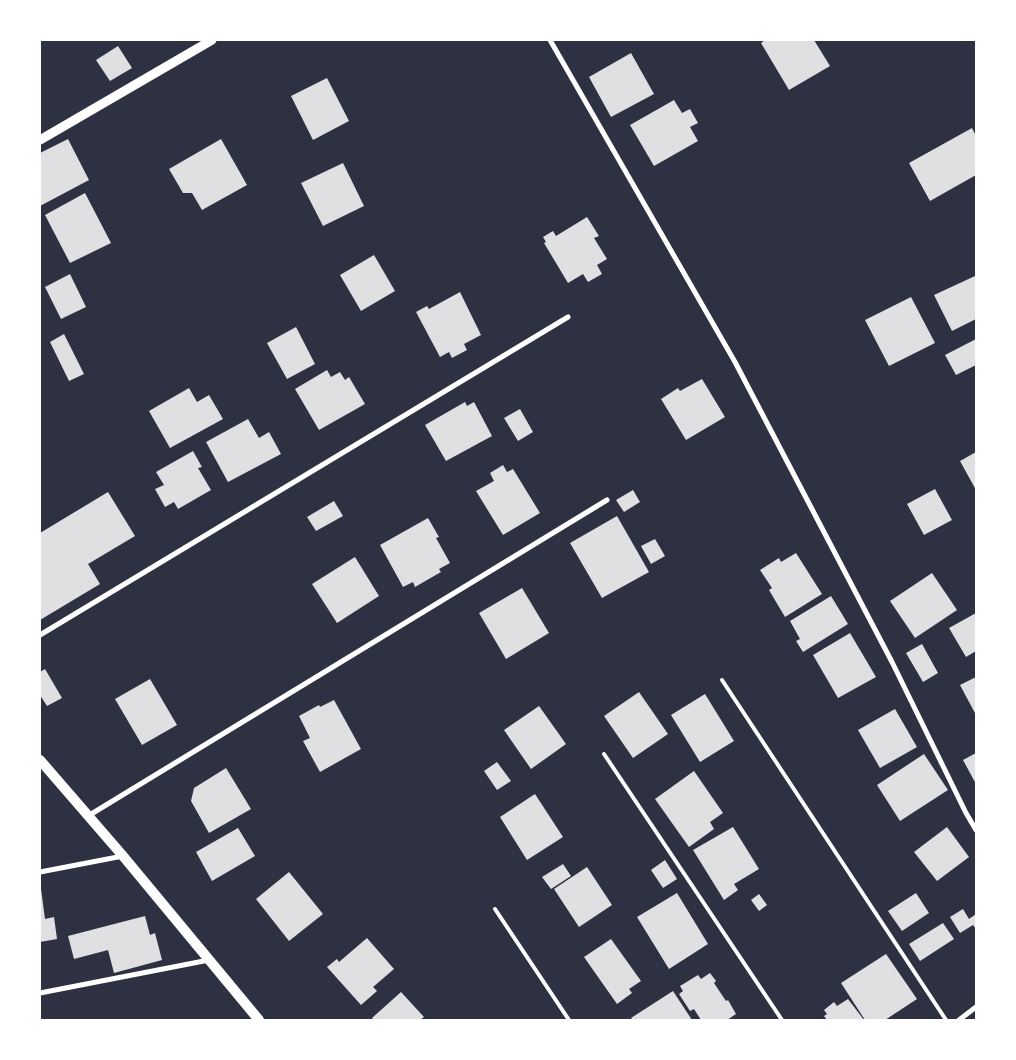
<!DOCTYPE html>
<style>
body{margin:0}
#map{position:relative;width:1016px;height:1060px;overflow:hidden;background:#2d3142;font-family:Cabin,sans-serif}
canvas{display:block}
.frame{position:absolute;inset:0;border:41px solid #fff;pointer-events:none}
</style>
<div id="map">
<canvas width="1016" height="1060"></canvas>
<div class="frame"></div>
</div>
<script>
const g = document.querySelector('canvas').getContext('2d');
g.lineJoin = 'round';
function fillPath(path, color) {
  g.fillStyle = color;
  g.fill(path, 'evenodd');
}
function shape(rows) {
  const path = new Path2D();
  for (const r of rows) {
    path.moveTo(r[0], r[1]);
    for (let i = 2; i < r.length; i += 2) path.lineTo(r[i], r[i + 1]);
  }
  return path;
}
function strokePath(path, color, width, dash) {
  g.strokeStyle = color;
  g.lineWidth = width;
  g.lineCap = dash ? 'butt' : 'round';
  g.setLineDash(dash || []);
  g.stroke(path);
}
fillPath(shape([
 [765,40,814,40,830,66,789,90,761,43],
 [118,46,132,68,110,81,96,60],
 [631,53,654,94,611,117,589,77],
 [327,78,349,121,313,140,291,96],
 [674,100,682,113,690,109,698,123,690,127,698,141,654,166,630,125],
 [972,128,976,136,976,175,930,201,909,163],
 [68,139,89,180,40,206,40,153],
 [221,139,247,185,202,210,192,193,183,193,169,169],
 [343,163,364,206,323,226,301,183],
 [85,193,111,243,70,263,45,215],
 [587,217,599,236,594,238,607,259,597,265,602,274,588,282,583,274,568,283,544,243,546,242,543,237,553,231,556,236],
 [374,255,395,291,361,311,340,275],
 [70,274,86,307,61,319,45,287],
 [975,276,976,279,976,319,952,331,934,295],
 [460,292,481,335,464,344,467,350,452,358,449,352,440,357,416,312,427,306,429,309],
 [911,297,935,343,889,366,865,320],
 [296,327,315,364,287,379,267,343],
 [64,334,84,374,69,381,50,342],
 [976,339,976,365,956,375,945,355],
 [327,370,331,377,340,372,345,380,349,377,365,404,319,430,295,389],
 [702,379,725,417,686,440,661,399,678,388,680,391],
 [189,388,197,402,209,395,223,419,170,448,149,411],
 [465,402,467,406,474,402,492,436,446,461,425,425],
 [520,409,533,432,518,441,504,418],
 [248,419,259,438,269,432,281,454,228,482,206,442],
 [193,451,202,467,198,468,211,490,178,509,174,502,165,507,155,489,164,485,156,472],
 [976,452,976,490,960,461],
 [503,465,507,472,513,469,540,513,503,535,476,491,494,481,490,473],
 [935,489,952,520,924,535,907,504],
 [633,490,640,502,624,512,616,500],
 [108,492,135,536,88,564,100,584,40,620,40,533],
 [334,501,343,516,316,531,307,517],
 [617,516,649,572,602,598,570,543],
 [428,518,439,537,436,538,450,563,439,569,441,572,415,587,413,582,403,587,380,545],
 [655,539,665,556,651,564,641,546],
 [796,553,822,594,785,617,769,590,772,588,760,570,779,558,781,562],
 [355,557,379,596,337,623,312,584],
 [932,573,957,610,915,638,890,601],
 [522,588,549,633,506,659,479,613],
 [831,596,848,624,803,652,796,641,800,639,790,621],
 [976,613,976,651,966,657,949,628],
 [850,633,876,677,838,698,813,655],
 [922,644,938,673,923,682,906,653],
 [45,669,62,698,47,706,40,695,40,672],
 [976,677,976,715,960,685],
 [150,679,177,725,142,745,115,699],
 [639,692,668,734,633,758,604,716],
 [705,694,734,741,700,762,671,715],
 [334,700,361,749,320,772,303,741,310,738,299,716,319,705,320,707],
 [539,706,566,744,531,769,504,730],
 [895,709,917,747,880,768,858,730],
 [976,753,976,784,963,760],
 [924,754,948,790,900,821,877,785],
 [497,762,511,781,497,790,484,771],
 [226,768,251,809,209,833,191,801,194,788],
 [694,771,723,813,710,822,714,829,689,847,655,799],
 [535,794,563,837,527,860,500,817],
 [733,827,759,869,734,884,738,890,724,900,693,850],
 [947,827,969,857,937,881,914,852],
 [238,828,255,856,212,881,196,852],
 [665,860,677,879,663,888,651,870],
 [563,864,571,876,551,889,542,877],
 [587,867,612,905,579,927,554,889],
 [289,872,323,914,289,941,256,899],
 [41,889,45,919,54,917,57,939,40,942],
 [677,893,708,944,669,969,637,917],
 [916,893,929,913,902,931,888,911],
 [759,894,767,905,759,911,751,900],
 [963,909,969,919,976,914,976,929,973,925,960,933,950,917],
 [145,916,150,935,155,933,162,960,114,973,108,950,74,959,68,936],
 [943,923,954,939,920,961,909,944],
 [367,938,394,969,373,987,377,991,361,1005,327,967,337,959,339,962],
 [611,939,641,981,629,989,632,993,617,1004,584,957],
 [886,954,917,999,885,1020,865,1020,841,983],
 [710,973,716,981,714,983,726,1001,728,1000,736,1014,727,1020,701,1020,694,1009,690,1011,679,994,683,991,680,986,698,975,701,979],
 [673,991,692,1020,633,1020,631,1018],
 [401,992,424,1017,420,1020,374,1020,372,1018],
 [848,999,864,1020,827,1020,824,1016,827,1014,824,1010,834,1002,837,1006]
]), '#e0e0e3');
strokePath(shape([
 [722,680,946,1020],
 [604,754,782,1020],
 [495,909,569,1020]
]), '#fff', 4);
strokePath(shape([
 [550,40,735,362,892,662,966,813,976,830],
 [40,635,568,317],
 [88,816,607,500],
 [40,872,123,856],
 [40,993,209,960],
 [959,1020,976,1007]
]), '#fff', 5);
strokePath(shape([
 [40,140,212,40]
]), '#fff', 9);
strokePath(shape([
 [40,760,123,856,259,1020]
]), '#fff', 10);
</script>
